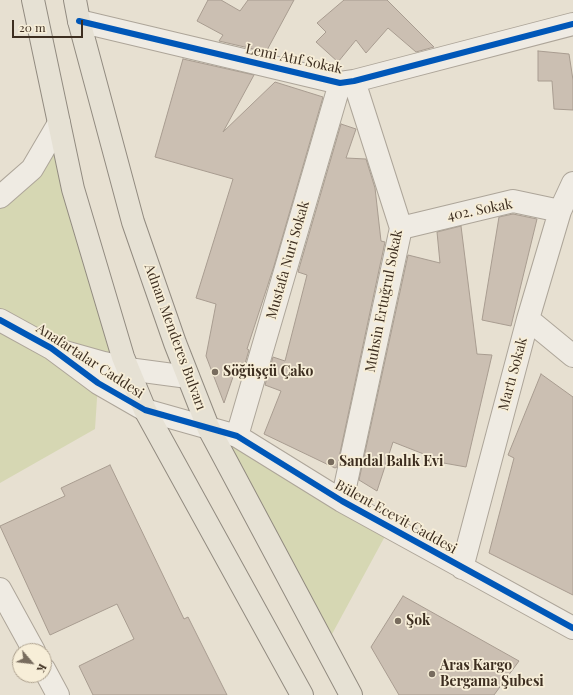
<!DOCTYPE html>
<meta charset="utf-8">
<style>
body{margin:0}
#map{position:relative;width:573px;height:695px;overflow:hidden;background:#e7e0d1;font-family:"Playfair Display",serif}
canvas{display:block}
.north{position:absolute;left:12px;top:643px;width:40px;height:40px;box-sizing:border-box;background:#f7eed8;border:1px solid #ada18e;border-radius:50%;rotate:118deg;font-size:11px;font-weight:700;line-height:16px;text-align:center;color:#3d2e20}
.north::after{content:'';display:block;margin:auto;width:14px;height:18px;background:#786c5e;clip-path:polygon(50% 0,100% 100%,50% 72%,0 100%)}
.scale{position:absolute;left:12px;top:20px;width:71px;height:18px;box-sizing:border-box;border:2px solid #3d2e20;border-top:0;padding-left:5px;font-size:12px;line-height:14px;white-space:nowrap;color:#3d2e20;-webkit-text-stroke:3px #f7eed8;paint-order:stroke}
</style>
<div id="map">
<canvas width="573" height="695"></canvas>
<div class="north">K</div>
<div class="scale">20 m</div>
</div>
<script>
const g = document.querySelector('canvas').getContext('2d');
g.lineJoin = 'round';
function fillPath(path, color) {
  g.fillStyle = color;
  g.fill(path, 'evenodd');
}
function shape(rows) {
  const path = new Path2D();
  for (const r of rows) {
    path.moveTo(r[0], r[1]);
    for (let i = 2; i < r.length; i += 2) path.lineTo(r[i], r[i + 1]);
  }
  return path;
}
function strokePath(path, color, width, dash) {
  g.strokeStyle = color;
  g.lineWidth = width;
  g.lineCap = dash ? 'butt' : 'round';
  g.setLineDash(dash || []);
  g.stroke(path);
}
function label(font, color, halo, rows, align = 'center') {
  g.font = font + ' "Playfair Display",serif';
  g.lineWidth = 3.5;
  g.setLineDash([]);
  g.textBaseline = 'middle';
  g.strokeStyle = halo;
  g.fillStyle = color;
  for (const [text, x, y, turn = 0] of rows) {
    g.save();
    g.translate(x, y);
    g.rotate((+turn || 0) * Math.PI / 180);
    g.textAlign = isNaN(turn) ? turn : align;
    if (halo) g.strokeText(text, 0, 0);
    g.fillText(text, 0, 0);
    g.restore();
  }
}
fillPath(shape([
 [59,123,123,357,104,363,98,383,95,429,0,483,0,197],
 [208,427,390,527,325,647]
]), '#d6d7b3');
const building = shape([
 [208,0,221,0,240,11,248,0,294,0,266,52,219,41,223,35,197,21,208,0],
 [344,0,387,0,434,47,416,52,388,28,366,53,356,40,338,62,316,42,326,32,317,23,344,0],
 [538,51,569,54,573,80,573,110,554,109,552,81,538,81,538,51],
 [183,59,254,75,223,132,275,82,323,97,274,266,247,349,249,350,241,377,234,374,224,403,206,356,216,304,196,298,233,179,155,157,183,59],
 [341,124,356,129,346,158,366,159,375,188,381,241,385,242,337,467,335,468,264,434,281,391,265,385,273,357,285,361,307,275,298,272,341,124],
 [513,214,537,219,511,326,482,320,499,217,513,214],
 [461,226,477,354,492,355,466,467,438,462,439,460,393,442,377,491,359,480,408,255,440,263,437,232,461,226],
 [541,374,573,397,573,595,489,553,514,458,508,455,541,374],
 [110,465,184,619,188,617,227,695,93,695,79,666,134,639,117,604,50,635,0,526,65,496,61,488,110,465],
 [403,596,519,661,494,695,399,695,371,647,403,596]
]);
fillPath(building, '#cbbfb2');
strokePath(building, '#a89c90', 1);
const minor = shape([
 [79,21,340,83,354,81,573,24],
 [0,197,32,169,59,123],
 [401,228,513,201,560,211],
 [528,319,573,356],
 [0,320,51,348,98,383,145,410,237,436,342,501,573,628],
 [65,352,104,363,128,369,188,377],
 [237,436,340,83],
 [342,501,401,228,354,81],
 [462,568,528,319,560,211,573,183],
 [0,589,34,651],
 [44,669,58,695]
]);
const major = shape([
 [33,0,73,189,123,357,145,410,302,695],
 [75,0,79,21,133,222,175,343,208,427,351,695]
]);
strokePath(minor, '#ada599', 24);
strokePath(major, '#928b80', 24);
strokePath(minor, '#efebe3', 22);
strokePath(major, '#e6e1d4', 22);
strokePath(shape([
 [79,21,340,83,354,81,573,24],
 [0,320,51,348,98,383,145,410,237,436,342,501,573,628]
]), '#0057b8', 6);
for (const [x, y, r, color] of [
 [215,372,4,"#786c5e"],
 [331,462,4,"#786c5e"],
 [398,621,4,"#786c5e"],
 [432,674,4,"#786c5e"]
]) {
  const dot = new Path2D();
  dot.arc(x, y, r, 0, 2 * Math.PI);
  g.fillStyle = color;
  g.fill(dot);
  strokePath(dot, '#f7eed8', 1.5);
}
label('14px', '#3d2e20', '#f7eed8', [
 ["Lemi Atıf Sokak",294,59,12],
 ["402. Sokak",480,210,-11],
 ["Mustafa Nuri Sokak",288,260,-74],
 ["Muhsin Ertuğrul Sokak",384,301,-79],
 ["Adnan Menderes Bulvarı",175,337,70],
 ["Anafartalar Caddesi",90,361,33],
 ["Martı Sokak",513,374,-75],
 ["Bülent Ecevit Caddesi",396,517,29]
]);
label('bold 14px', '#3d2e20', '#f7eed8', [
 ["Söğüşçü Çako",223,372],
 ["Sandal Balık Evi",339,462],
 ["Şok",406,621],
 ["Aras Kargo",440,666],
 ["Bergama Şubesi",440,682]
], 'left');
</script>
